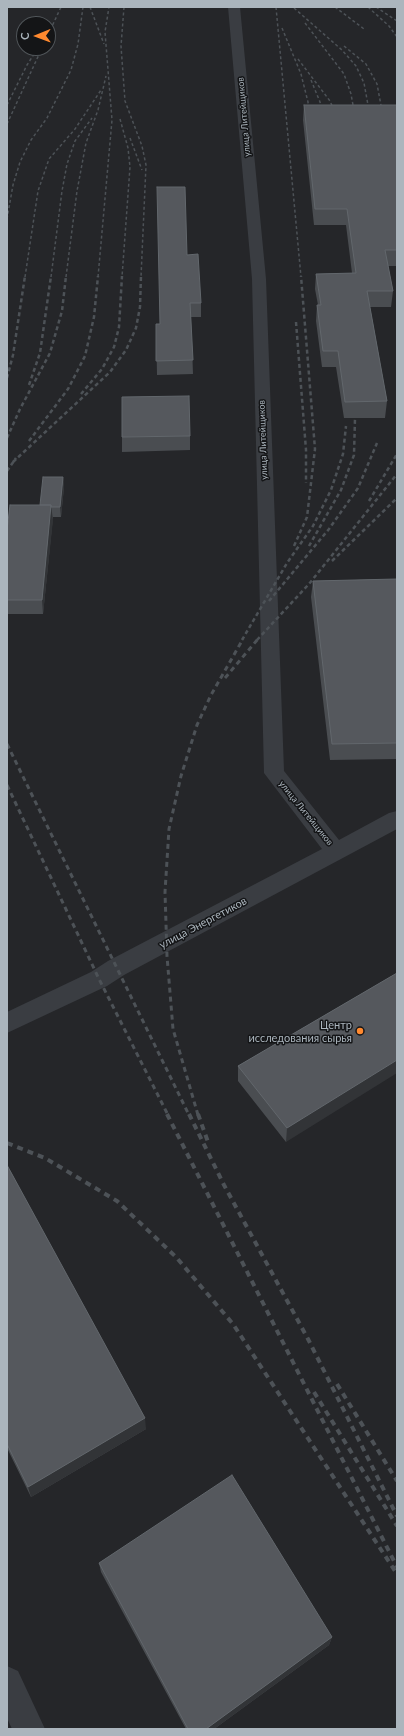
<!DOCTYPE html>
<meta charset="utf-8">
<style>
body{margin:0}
#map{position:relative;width:404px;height:1736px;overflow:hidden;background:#191a1c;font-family:Lato,sans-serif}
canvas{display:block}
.frame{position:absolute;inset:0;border:8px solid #abb5bd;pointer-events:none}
.north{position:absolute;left:16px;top:16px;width:40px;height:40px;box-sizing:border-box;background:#141517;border:1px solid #505559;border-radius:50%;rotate:269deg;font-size:11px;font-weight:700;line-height:16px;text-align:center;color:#abb5bd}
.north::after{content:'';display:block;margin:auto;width:14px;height:18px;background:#ff892f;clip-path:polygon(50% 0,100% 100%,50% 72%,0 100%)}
</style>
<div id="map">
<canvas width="404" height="1736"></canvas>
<div class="frame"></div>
<div class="north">С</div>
</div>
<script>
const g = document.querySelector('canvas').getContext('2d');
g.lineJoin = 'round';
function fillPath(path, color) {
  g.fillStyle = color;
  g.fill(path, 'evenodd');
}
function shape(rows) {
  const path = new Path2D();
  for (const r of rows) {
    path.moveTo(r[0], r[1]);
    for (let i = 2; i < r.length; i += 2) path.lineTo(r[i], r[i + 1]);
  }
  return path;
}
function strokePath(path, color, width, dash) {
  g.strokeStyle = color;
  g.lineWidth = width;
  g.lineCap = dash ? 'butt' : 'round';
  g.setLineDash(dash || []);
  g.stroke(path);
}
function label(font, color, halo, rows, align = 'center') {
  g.font = font + ' Lato,sans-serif';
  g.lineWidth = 3;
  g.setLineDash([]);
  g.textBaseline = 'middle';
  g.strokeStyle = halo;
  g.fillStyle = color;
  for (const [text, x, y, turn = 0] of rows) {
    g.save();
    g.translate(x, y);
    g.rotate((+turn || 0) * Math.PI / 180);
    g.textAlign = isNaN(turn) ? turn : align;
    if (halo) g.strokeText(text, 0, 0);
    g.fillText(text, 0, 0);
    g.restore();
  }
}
fillPath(shape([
 [7,7,397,7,397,1729,7,1729],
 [24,24,48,24,48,48,24,48]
]), '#252629');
fillPath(shape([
 [228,7,240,7,266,279,284,771,339,840,389,813,397,811,397,829,124,975,107,986,7,1033,7,1012,91,972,108,961,322,849,264,773,252,279,228,7],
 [7,1666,18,1671,45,1729,12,1729,7,1718,7,1666]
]), '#3a3d42');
strokePath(shape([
 [90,7,104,44],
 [124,7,121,46,125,101,142,146,146,165,141,277],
 [276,7,301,277],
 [335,7,364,29],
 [368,7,389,26,397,37],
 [376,7,397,21],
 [294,8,342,50,356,66,364,83,370,116],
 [305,23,344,74,351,94,355,116],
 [282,28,301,74,308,102,309,117],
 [48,35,61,7],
 [344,46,366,64,377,84,383,116],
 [298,59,330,101,336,115],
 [311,80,320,102,323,116],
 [7,105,27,65,36,51],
 [120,119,128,148,130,167,122,277],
 [7,124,42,48],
 [130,138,142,170],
 [7,219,13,185,20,162,31,140,47,118,71,70,78,44,83,7],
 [25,277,38,191,49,159,75,129,101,90],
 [51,277,62,191,67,164,75,141,92,118],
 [66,277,77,191,86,143,98,110,106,76],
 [98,277,112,120,105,32,109,7]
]), '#4d5257', 1.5, [3, 2.5]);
strokePath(shape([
 [296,322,306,450,306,483],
 [7,378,13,355,25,276],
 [29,385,40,353,51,276],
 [81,394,102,369,114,347,119,327,122,276],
 [7,438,20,409,50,353,62,311,66,276],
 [29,441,68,389,85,356,94,317,98,276],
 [13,462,110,372,126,350,136,328,140,307,141,276],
 [7,471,16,458],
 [369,501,397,454],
 [294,546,307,517,315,449,301,276],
 [309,546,341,490,354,455,355,418],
 [332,561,397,498],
 [269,601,329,529,358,488,377,443],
 [242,640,287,563,313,526,331,490,343,454,346,426],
 [257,640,309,584,397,474]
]), '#4d5257', 2.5, [4, 3]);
strokePath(shape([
 [225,678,258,639],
 [7,744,189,1115],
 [7,785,99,979,168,1115],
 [198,1115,173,1029,167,956,165,892,169,829,181,776,197,725,211,695,243,639]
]), '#4d5257', 3, [5, 4]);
strokePath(shape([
 [167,1114,397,1567],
 [189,1114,224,1185,308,1339,397,1516],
 [198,1114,208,1142],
 [7,1143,45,1158,117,1201,176,1257,233,1324,397,1574],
 [337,1384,397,1481],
 [314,1392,397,1526]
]), '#4d5257', 4, [6, 5]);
fillPath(shape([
 [304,105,397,105,397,266,388,266,393,291,391,307,370,307,387,401,385,418,344,418,336,367,322,367,316,321,317,305,318,305,315,289,316,274,352,273,346,225,314,225,303,120],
 [187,255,201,303,201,317,191,317,193,374,157,375,156,324,160,324],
 [190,436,190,450,122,452,122,437],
 [63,477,64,487,61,517,53,517,43,614,7,614,7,530,40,505],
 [397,579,397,759,330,760,311,597,313,581],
 [397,973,286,1142,238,1081,238,1066],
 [7,1165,146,1429,31,1497,7,1448],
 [99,1563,332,1637,329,1645,214,1729,186,1729,101,1572]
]), '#4a4d51');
fillPath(shape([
 [63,477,64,487,61,517,60,507],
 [51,505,53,520,43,614,42,600],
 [397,1060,397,1073,286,1142,287,1128],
 [145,1418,146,1429,31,1497,28,1487],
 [332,1637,329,1645,214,1729,206,1729]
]), '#323437');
const building = shape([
 [304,105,397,105,397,250,385,250,393,291,367,291,387,401,345,402,338,351,323,351,317,305,321,305,316,274,356,273,347,209,315,209,304,105],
 [157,187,185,187,187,255,198,254,201,303,190,303,193,360,156,361,156,324,160,324,157,187],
 [189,396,190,436,122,437,122,397,189,396],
 [43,477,63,477,60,507,51,507,51,505,40,505,43,477],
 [10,505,51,505,42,600,7,600,7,530,10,505],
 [397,579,397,743,332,744,313,581,397,579],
 [397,973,397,1060,287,1128,238,1066,397,973],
 [7,1165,145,1418,28,1487,7,1444,7,1165],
 [232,1475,332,1637,206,1729,188,1729,99,1563,232,1475]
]);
fillPath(building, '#55585d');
strokePath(building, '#62676c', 1);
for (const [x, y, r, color] of [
 [360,1031,4,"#ff892f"]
]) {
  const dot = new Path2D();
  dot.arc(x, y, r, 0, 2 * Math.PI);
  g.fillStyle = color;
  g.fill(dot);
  strokePath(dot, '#141517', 1.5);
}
label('9px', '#abb5bd', '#141517', [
 ["улица Литейщиков",244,117,-95],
 ["улица Литейщиков",263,440,-92],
 ["улица Литейщиков",306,813,51]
]);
label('11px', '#abb5bd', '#141517', [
 ["улица Энергетиков",203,923,-28]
]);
label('11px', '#abb5bd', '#141517', [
 ["Центр",352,1025],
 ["исследования сырья",352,1038]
], 'right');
</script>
